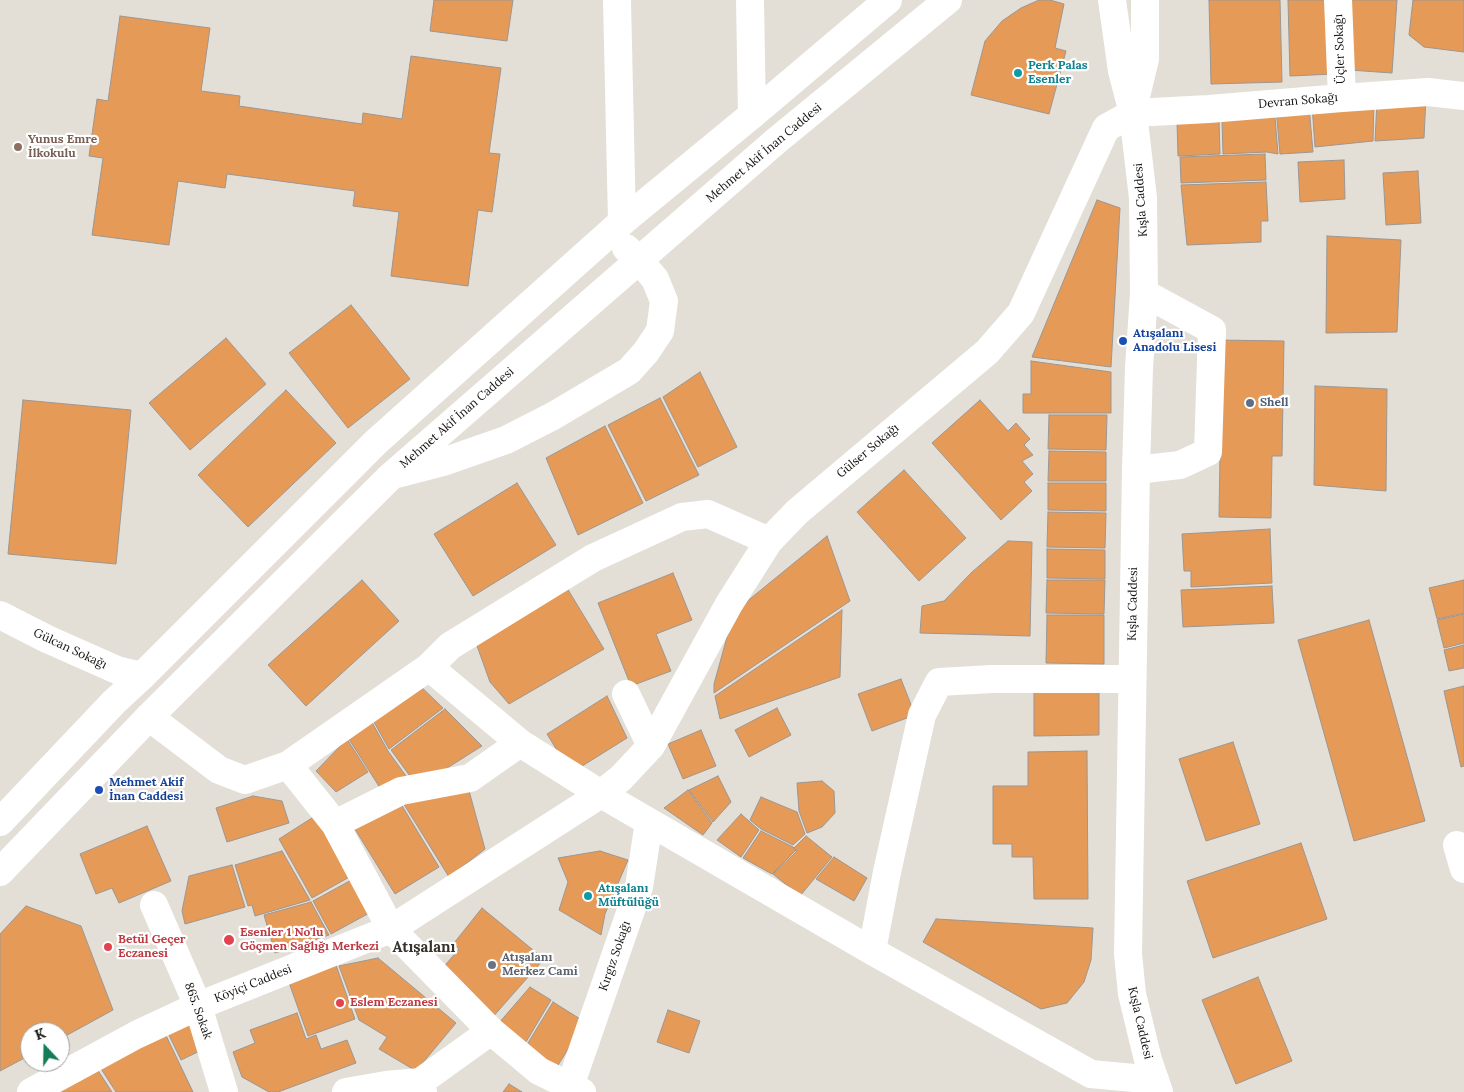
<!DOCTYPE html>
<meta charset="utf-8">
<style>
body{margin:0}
#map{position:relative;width:1464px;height:1092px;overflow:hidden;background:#e3ded6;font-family:Lora,serif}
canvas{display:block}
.north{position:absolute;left:20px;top:1022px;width:50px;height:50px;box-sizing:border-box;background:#fff;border:1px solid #a09f9f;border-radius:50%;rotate:339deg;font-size:14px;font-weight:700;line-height:20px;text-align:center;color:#12100e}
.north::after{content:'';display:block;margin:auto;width:18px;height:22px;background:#147c56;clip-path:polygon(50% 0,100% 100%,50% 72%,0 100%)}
</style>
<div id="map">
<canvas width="1464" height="1092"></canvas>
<div class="north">K</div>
</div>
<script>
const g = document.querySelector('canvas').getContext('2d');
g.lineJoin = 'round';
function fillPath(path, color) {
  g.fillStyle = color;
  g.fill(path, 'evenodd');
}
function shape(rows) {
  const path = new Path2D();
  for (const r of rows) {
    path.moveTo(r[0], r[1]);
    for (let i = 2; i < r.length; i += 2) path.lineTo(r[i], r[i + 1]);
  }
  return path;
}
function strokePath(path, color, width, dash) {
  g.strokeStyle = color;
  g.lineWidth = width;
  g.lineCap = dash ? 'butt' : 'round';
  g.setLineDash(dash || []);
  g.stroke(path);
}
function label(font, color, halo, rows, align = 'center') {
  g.font = font + ' Lora,serif';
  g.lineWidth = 4.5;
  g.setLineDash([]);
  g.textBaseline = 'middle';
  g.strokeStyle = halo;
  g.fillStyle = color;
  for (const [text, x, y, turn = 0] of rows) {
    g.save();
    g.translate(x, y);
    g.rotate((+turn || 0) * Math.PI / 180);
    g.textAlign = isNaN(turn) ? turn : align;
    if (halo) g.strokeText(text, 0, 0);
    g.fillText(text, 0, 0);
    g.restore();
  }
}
const building = shape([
 [434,0,513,0,507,41,430,31,434,0],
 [1039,0,1050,0,1064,4,1055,48,1066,51,1049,114,971,95,985,41,1002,21,1021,8,1039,0],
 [1209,0,1280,0,1282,82,1211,84,1209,0],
 [1288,0,1332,0,1334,74,1290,76,1288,0],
 [1349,0,1397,0,1392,73,1349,70,1349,0],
 [1413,0,1464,0,1464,52,1424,47,1409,35,1413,0],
 [120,16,210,28,201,91,240,96,239,106,362,124,363,113,402,119,411,56,501,68,489,153,500,154,492,212,478,210,468,286,391,276,399,212,353,206,355,191,227,174,225,188,178,181,169,245,92,235,103,158,89,156,97,99,108,101,120,16],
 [1426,96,1424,138,1375,141,1377,101,1426,96],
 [1374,101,1373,141,1315,147,1312,105,1374,101],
 [1309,106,1313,152,1280,154,1276,108,1309,106],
 [1275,117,1278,154,1267,152,1223,154,1222,120,1275,117],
 [1219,120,1220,154,1178,156,1177,122,1219,120],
 [1265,154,1266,180,1181,183,1180,157,1265,154],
 [1344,160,1345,199,1300,202,1298,162,1344,160],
 [1418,171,1421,223,1386,225,1383,173,1418,171],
 [1266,182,1268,221,1261,221,1261,242,1187,245,1181,185,1266,182],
 [1097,200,1120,208,1111,367,1032,357,1097,200],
 [1327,236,1401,240,1397,332,1326,333,1327,236],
 [351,305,410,379,348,428,289,353,351,305],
 [226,338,266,384,190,450,149,403,226,338],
 [1216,340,1284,341,1282,456,1272,456,1271,518,1219,517,1220,455,1216,340],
 [1031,361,1111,372,1111,413,1023,413,1023,394,1031,394,1031,361],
 [700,372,737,447,698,467,663,397,700,372],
 [1315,386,1387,389,1386,491,1314,485,1315,386],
 [286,390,336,443,248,527,198,475,286,390],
 [660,398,699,475,646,501,608,425,660,398],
 [23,400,131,410,116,564,8,554,23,400],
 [980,400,1008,431,1016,423,1030,439,1024,445,1033,455,1022,461,1033,474,1024,482,1032,491,1001,520,932,443,980,400],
 [1049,415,1107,415,1106,450,1048,449,1049,415],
 [605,426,643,503,578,535,546,458,605,426],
 [1049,451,1106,452,1106,481,1048,481,1049,451],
 [904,470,966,538,919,581,857,512,904,470],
 [517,483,556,545,473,596,434,534,517,483],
 [1048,483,1106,483,1106,511,1048,510,1048,483],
 [1048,512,1106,513,1105,548,1047,547,1048,512],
 [1270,529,1272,583,1191,587,1191,571,1184,571,1182,534,1270,529],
 [827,536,850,601,714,693,714,684,734,612,827,536],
 [1008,541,1032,542,1030,636,920,633,922,606,944,601,972,572,1008,541],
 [1047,549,1105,550,1105,579,1047,578,1047,549],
 [673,573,692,620,656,634,671,671,631,686,598,603,673,573],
 [362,580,399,621,306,706,268,665,362,580],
 [1047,580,1105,580,1104,614,1046,613,1047,580],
 [1464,580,1464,613,1437,619,1429,588,1464,580],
 [1272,586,1274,623,1183,627,1181,590,1272,586],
 [567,588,604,649,509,704,490,682,476,643,567,588],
 [842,610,840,677,720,719,715,696,842,610],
 [1464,614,1464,643,1444,648,1437,620,1464,614],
 [1047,615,1104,615,1104,664,1046,663,1047,615],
 [1369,620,1425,821,1354,841,1298,640,1369,620],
 [1464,645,1464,668,1449,671,1444,650,1464,645],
 [413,679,443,708,389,749,369,713,413,679],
 [901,679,915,715,872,731,858,694,901,679],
 [1099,685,1099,735,1034,736,1034,686,1099,685],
 [1464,686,1464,766,1461,767,1444,691,1464,686],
 [607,696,627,738,571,773,547,734,607,696],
 [777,708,791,735,749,757,735,730,777,708],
 [445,709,482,746,444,770,412,779,391,750,445,709],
 [368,715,388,751,409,780,382,791,345,733,368,715],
 [701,730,716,766,683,779,668,744,701,730],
 [347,739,368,772,336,792,316,771,347,739],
 [1233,742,1260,824,1206,841,1179,759,1233,742],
 [1087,751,1088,899,1034,899,1033,857,1012,857,1012,844,993,844,993,786,1028,786,1028,752,1087,751],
 [718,776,731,802,713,822,689,790,718,776],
 [822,781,834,791,835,813,822,827,807,833,799,811,797,783,822,781],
 [468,787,485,849,449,877,400,798,468,787],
 [688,790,712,823,703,835,664,808,688,790],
 [253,796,282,801,289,823,227,842,216,808,253,796],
 [761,797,797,812,805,834,793,845,761,829,750,820,761,797],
 [398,799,439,867,395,894,353,826,398,799],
 [741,814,759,830,741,857,717,840,741,814],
 [315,816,353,875,312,898,279,839,315,816],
 [147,826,171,881,119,903,112,888,96,894,80,854,147,826],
 [761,831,793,847,796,850,772,874,743,858,761,831],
 [806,836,832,857,800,896,773,874,797,851,794,848,806,836],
 [1301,843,1327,919,1213,958,1187,881,1301,843],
 [282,851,310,900,255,916,252,905,248,906,235,865,282,851],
 [600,851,628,860,605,914,601,935,559,910,568,882,558,858,600,851],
 [834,857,867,878,854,901,816,879,834,857],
 [232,865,245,907,185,924,182,911,189,876,232,865],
 [355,878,373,911,331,934,313,901,355,878],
 [311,902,329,935,275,953,264,915,311,902],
 [26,906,81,926,113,1010,60,1039,60,1032,30,1032,30,1055,0,1071,0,934,26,906],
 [482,908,544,959,491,1019,441,970,459,949,454,943,482,908],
 [936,919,1093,928,1091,960,1084,982,1067,1003,1041,1009,923,942,936,919],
 [378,958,456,1023,416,1071,379,1049,387,1037,359,1020,339,966,378,958],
 [336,965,355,1019,308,1036,287,977,336,965],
 [1258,977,1292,1061,1236,1084,1202,1000,1258,977],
 [530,987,551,1000,526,1042,498,1024,530,987],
 [553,1002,585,1022,555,1070,523,1051,553,1002],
 [668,1010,700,1021,689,1053,657,1042,668,1010],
 [187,1013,204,1049,181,1060,164,1025,187,1013],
 [297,1013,306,1039,316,1035,321,1049,347,1040,356,1063,278,1092,269,1092,242,1077,233,1052,255,1043,250,1030,297,1013],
 [162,1027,193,1092,116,1092,98,1064,162,1027],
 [95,1066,112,1092,54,1092,95,1066],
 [509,1084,522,1092,503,1092,509,1084]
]);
fillPath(building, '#e59a57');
strokePath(building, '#9d9690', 1);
strokePath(shape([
 [617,0,622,222],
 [750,0,752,115],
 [1338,0,1342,98],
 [1136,470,1180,465,1208,452,1212,330,1144,293],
 [0,615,47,639,117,670,142,676],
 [429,667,520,743,601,794,872,951,1091,1074,1155,1080],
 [626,694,651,746],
 [149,717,219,770,245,780,288,765,429,667,450,646,593,558,682,517,708,514,769,541],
 [288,765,335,824,391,929,491,1031,539,1071,582,1092],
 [335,824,401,791,470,778,520,743],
 [1457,845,1464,869],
 [154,905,198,1006,224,1092],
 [872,951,887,872,922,715,939,682,992,679,1132,679],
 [420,1082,491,1031],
 [31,1092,136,1035,198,1006,391,929,601,794,621,778,651,746,729,604,769,541,797,512,987,352,1021,313,1106,128,1133,113,1209,109,1342,98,1428,92,1464,96],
 [346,1092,386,1085,420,1082,423,1092],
 [568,1092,639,887,649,822]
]), '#fff', 28);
strokePath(shape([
 [1112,0,1122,71,1133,113,1143,198,1144,293,1139,368,1136,470,1128,954,1132,994,1148,1060,1159,1092],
 [1133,109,1145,59,1145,0],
 [397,474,443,462,506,440,553,416,629,371,646,352,660,331,664,301,655,279,639,260,626,248],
 [0,822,114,702,142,676,376,442,622,222,752,115,888,0],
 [0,872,149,717,391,476,776,141,948,0]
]), '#fff', 28);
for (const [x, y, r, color] of [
 [1018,73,5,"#0f9aa8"],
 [18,147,5,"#8d6e63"],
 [1123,341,5,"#1a4fb4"],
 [1250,403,5,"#5c6f8a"],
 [99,790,5,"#1a4fb4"],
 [588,896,5,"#0f9aa8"],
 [229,940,6,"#e0444e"],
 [108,947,5,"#e0444e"],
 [492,965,5,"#6b7280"],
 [340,1003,5,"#e0444e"]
]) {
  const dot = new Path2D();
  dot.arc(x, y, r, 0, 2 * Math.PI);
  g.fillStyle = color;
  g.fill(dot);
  strokePath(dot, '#fff', 2);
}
label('12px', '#12100e', '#fff', [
 ["Üçler Sokağı",1340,49,-92],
 ["Devran Sokağı",1298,101,-5],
 ["Mehmet Akif İnan Caddesi",764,153,-40],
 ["Kışla Caddesi",1141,200,-94],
 ["Mehmet Akif İnan Caddesi",457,418,-41],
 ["Gülser Sokağı",868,451,-40],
 ["Kışla Caddesi",1133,604,-89],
 ["Gülcan Sokağı",70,649,25],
 ["Kırgız Sokağı",615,956,-71],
 ["Köyiçi Caddesi",253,984,-22],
 ["865. Sokak",198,1011,70],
 ["Kışla Caddesi",1140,1023,77]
]);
label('bold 12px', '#0d838f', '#fff', [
 ["Perk Palas",1028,66],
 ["Esenler",1028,80],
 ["Atışalanı",598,889],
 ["Müftülüğü",598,903]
], 'left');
label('bold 12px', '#785e54', '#fff', [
 ["Yunus Emre",28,140],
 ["İlkokulu",28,154]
], 'left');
label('bold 12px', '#164399', '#fff', [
 ["Atışalanı",1133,334],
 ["Anadolu Lisesi",1133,348],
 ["Mehmet Akif",109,783],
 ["İnan Caddesi",109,797]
], 'left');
label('bold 12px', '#4e5e75', '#fff', [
 ["Shell",1260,403]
], 'left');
label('bold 12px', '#be3a42', '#fff', [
 ["Esenler 1 No'lu",240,933],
 ["Göçmen Sağlığı Merkezi",240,947],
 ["Betül Geçer",118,940],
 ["Eczanesi",118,954],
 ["Eslem Eczanesi",350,1003]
], 'left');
label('bold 12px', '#5b616d', '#fff', [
 ["Atışalanı",502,958],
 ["Merkez Cami",502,972]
], 'left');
label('bold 15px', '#35312b', '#fff', [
 ["Atışalanı",424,948]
]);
</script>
